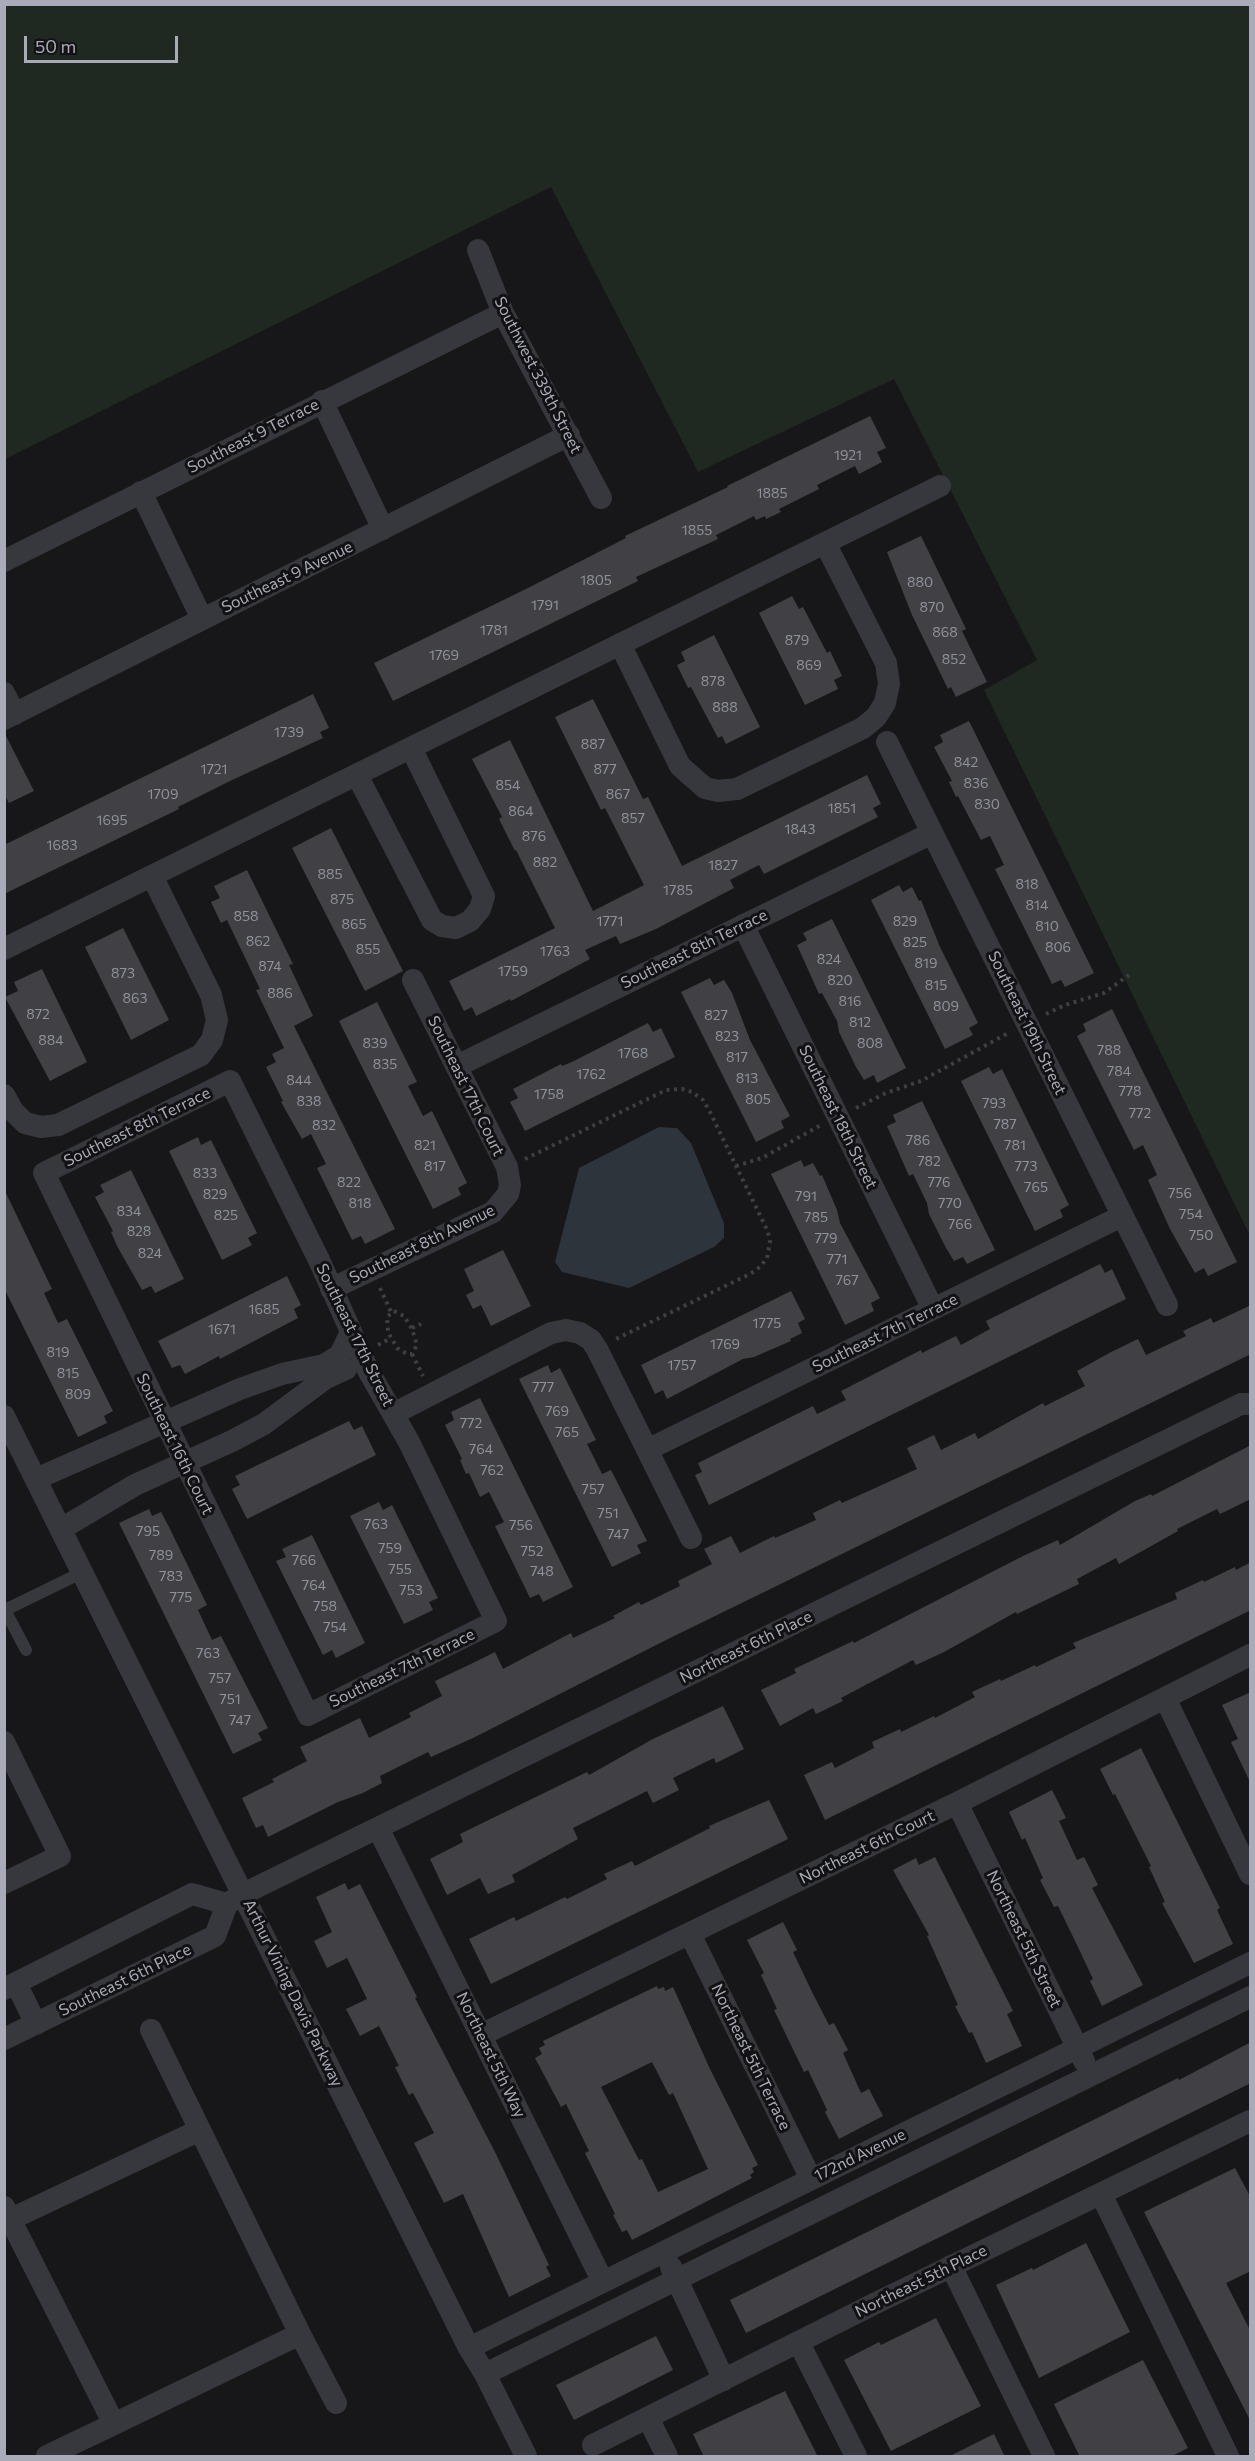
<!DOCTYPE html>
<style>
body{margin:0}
#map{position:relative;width:1255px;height:2461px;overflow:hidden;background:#171618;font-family:Commissioner,sans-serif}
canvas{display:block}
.frame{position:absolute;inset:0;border:6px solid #a9acb8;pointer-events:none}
.scale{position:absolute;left:24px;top:36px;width:154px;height:27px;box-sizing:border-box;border:3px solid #a9acb8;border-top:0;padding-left:8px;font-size:18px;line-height:21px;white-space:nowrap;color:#a9acb8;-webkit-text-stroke:4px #121113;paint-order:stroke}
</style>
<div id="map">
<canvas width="1255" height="2461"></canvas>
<div class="frame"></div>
<div class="scale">50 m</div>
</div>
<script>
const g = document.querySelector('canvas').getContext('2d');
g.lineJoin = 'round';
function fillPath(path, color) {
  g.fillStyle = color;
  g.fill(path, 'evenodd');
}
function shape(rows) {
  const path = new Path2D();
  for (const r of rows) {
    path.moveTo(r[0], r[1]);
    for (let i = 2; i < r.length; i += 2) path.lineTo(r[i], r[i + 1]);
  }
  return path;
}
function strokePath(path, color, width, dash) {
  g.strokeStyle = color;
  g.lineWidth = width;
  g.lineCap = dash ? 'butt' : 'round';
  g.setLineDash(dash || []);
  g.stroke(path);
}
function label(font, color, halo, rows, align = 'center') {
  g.font = font + ' Commissioner,sans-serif';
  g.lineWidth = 6;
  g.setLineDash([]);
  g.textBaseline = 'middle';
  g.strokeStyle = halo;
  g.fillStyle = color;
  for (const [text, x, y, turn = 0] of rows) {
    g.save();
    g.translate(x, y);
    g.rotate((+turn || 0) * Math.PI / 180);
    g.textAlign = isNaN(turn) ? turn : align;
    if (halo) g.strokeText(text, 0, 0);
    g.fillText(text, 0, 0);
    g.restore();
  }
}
fillPath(shape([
 [5,5,1250,5,1250,1236,984,690,1037,660,894,379,698,472,551,187,5,459]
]), '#202822');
fillPath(shape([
 [659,1127,677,1128,691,1143,724,1223,724,1238,714,1247,629,1288,562,1272,555,1262,579,1168]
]), '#2d343c');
fillPath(shape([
 [870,416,886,448,877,452,882,462,859,474,855,466,817,485,819,489,779,509,781,512,766,519,765,516,756,520,754,516,716,535,718,539,636,577,638,581,393,701,374,663,526,589,626,538,625,536,728,487,727,486],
 [921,536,966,629,962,631,987,682,956,697,951,687,948,689,912,615,887,552],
 [792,596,799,609,803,607,827,653,830,651,842,676,834,680,838,689,805,705,759,613],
 [714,635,760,727,726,744,722,736,718,738,691,687,688,688,677,665,685,661,681,652],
 [313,694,329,728,320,732,323,738,230,781,178,807,179,809,4,894,4,845],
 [593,699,643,799,648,797,682,866,867,775,881,804,873,808,878,817,764,874,759,865,730,880,734,888,656,929,620,944,616,936,585,950,590,959,511,1001,510,999,476,1016,472,1007,464,1011,449,981,555,928,516,850,515,851,499,819,502,817,472,759,510,740,593,911,644,885,605,808,601,810,555,717],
 [969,721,1094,973,1065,987,1061,980,1052,984,995,869,1004,865,990,836,981,840,958,796,956,797,949,782,952,781,934,747,943,742,940,735],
 [4,732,34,791,9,803,4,794],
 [331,828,403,971,365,991,292,848],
 [247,870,293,964,289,965,313,1016,294,1026,395,1229,365,1244,361,1236,352,1240,317,1168,326,1164,311,1134,302,1139,281,1102,283,1101,266,1067,276,1062,272,1054,284,1048,256,990,260,989,227,920,221,923,211,902,220,898,214,886],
 [899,885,903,892,912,887,919,901,921,900,940,947,978,1023,969,1028,973,1035,945,1049,871,900],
 [832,919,906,1068,877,1083,874,1075,864,1080,856,1067,839,1032,837,1021,822,993,819,994,797,945,807,940,803,933],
 [123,928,169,1020,131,1040,85,947],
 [42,969,87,1062,50,1081,5,997,18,991,14,982],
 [710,978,714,985,724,980,732,993,750,1040,790,1116,781,1121,784,1128,756,1142,681,992],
 [377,1002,417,1082,408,1086,423,1116,432,1111,467,1183,458,1188,461,1195,433,1209,339,1021],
 [1112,1009,1237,1262,1208,1276,1204,1268,1195,1273,1170,1229,1148,1180,1157,1175,1143,1145,1134,1150,1077,1036,1086,1031,1083,1024],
 [648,1023,653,1032,661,1028,675,1057,525,1131,510,1102,518,1098,513,1089,561,1064,562,1066,572,1062],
 [989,1067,993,1074,1002,1069,1069,1205,1060,1210,1063,1217,1035,1231,961,1081],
 [922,1101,995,1250,967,1264,963,1257,954,1261,946,1248,929,1214,927,1203,913,1174,909,1176,887,1126,896,1122,893,1115],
 [198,1137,201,1145,211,1140,257,1233,248,1238,252,1245,222,1260,169,1151],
 [801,1160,804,1167,813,1163,820,1176,822,1175,837,1210,840,1223,880,1298,871,1303,874,1311,845,1325,771,1174],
 [131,1170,184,1279,155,1293,151,1286,142,1290,117,1246,111,1232,113,1231,95,1197,104,1192,100,1185],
 [4,1189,52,1289,44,1293,58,1323,67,1319,113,1411,104,1416,107,1423,78,1437,4,1288],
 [503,1250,531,1306,491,1326,481,1305,473,1309,466,1295,474,1291,464,1269],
 [1100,1264,1105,1273,1112,1269,1126,1299,709,1505,695,1475,702,1472,698,1463,813,1406,817,1414,846,1400,841,1391,921,1350,922,1353,956,1336,961,1345,990,1329,986,1321],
 [287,1276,301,1305,294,1309,298,1318,220,1359,219,1356,185,1374,180,1365,172,1368,158,1341],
 [791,1291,805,1319,798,1323,802,1333,790,1339,791,1341,754,1357,743,1359,667,1399,663,1390,655,1394,641,1365],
 [1251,1305,1251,1354,666,1640,473,1738,431,1757,428,1752,380,1776,382,1783,363,1793,338,1802,268,1837,263,1825,256,1828,242,1798,274,1782,272,1779,307,1761,300,1747,360,1718,369,1738,411,1717,409,1713,442,1696,435,1681,475,1662,495,1652,503,1669,571,1633,573,1638,615,1618,613,1616,639,1602,641,1605,680,1586,678,1581,712,1564,704,1549,731,1536,740,1553,774,1536,775,1538,816,1520,813,1513,840,1500,842,1503,917,1469,907,1448,934,1435,941,1450,975,1433,978,1439,1043,1403,1045,1406,1085,1386,1077,1371,1111,1352,1138,1339,1146,1355,1186,1336,1183,1331,1211,1318,1213,1323],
 [548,1365,551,1373,560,1368,596,1440,587,1444,602,1474,611,1470,647,1541,637,1545,641,1553,612,1567,519,1379],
 [480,1398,573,1587,543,1602,539,1594,530,1598,495,1526,504,1522,489,1492,480,1497,469,1473,466,1474,460,1460,462,1459,445,1425,454,1420,451,1412],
 [349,1421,354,1430,362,1426,376,1455,247,1519,232,1489,240,1485,235,1476],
 [1251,1445,1251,1499,1220,1514,1217,1509,1177,1529,1178,1531,1119,1564,1116,1558,1077,1579,1079,1584,1017,1614,1016,1612,944,1652,916,1665,913,1660,841,1698,843,1701,816,1714,813,1708,780,1726,761,1690,796,1673,794,1669,853,1641,854,1643,1023,1556,1058,1540,1060,1545,1135,1501,1151,1494,1152,1496],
 [379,1502,383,1510,392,1505,438,1598,429,1602,433,1610,404,1624,350,1516],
 [149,1509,152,1516,161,1512,168,1525,207,1605,198,1610,212,1640,221,1636,268,1728,258,1733,262,1740,233,1754,119,1523],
 [312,1535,365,1643,336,1658,332,1650,323,1655,276,1561,286,1557,282,1549],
 [1251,1562,1251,1610,825,1820,804,1775,832,1762,835,1768,874,1748,872,1742,900,1729,901,1732,934,1716,935,1718,975,1697,972,1692,1000,1679,1001,1681,1035,1665,1036,1667,1076,1648,1073,1643,1177,1599,1175,1593,1203,1580,1204,1582,1235,1567,1236,1570],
 [1251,1692,1251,1784,1231,1742,1238,1739,1222,1705],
 [723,1706,744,1749,716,1763,714,1758,673,1778,679,1790,653,1803,647,1791,573,1828,578,1839,512,1875,515,1882,488,1894,480,1878,447,1895,430,1859,463,1842,460,1834,587,1772,589,1775,653,1739],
 [1141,1748,1220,1908,1217,1910,1233,1944,1194,1963,1162,1903,1165,1902,1149,1867,1151,1866,1115,1794,1113,1795,1100,1769],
 [1052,1790,1066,1818,1059,1821,1077,1860,1084,1857,1098,1885,1092,1888,1143,1985,1102,2006,1090,1981,1093,1979,1077,1945,1058,1906,1054,1907,1040,1880,1043,1878,1025,1838,1022,1840,1009,1812],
 [769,1800,788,1839,491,1984,469,1939,514,1917,516,1921,565,1897,567,1899,607,1879,604,1874,632,1861,635,1866,710,1828,709,1826],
 [935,1857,1013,2011,1007,2014,1022,2046,986,2063,972,2032,969,2033,955,2006,958,2005,927,1936,929,1935,893,1870,916,1858,919,1865],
 [345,1883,348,1890,360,1884,417,1997,415,1998,496,2154,549,2265,546,2267,551,2276,509,2297,463,2194,444,2203,414,2143,434,2133,413,2093,409,2095,395,2067,399,2066,379,2026,360,2036,346,2009,367,1999,347,1958,327,1968,314,1941,332,1932,316,1897],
 [783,1922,797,1950,793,1952,812,1992,829,2025,834,2023,848,2050,843,2053,861,2093,869,2089,883,2116,839,2139,825,2112,827,2110,808,2070,804,2072,774,2010,777,2009,761,1975,764,1973,747,1940],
 [657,1986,658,1989,664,1987,665,1991,673,1987,710,2069,758,2165,752,2168,754,2172,750,2175,752,2178,632,2240,627,2230,622,2232,613,2215,615,2214,585,2153,589,2151,566,2104,561,2107,535,2058,542,2054,539,2048,545,2045,543,2041],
 [652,2062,669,2095,673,2093,708,2169,658,2192,642,2159,639,2160,601,2087],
 [1251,2042,1251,2083,746,2333,730,2300,1178,2078,1179,2080],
 [1235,2168,1251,2198,1251,2271,1226,2283,1251,2332,1251,2422,1144,2212],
 [1086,2243,1130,2332,1039,2378,996,2285,1032,2268,1033,2270],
 [936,2318,981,2406,891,2451,844,2360,879,2342,881,2345],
 [656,2336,673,2370,574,2420,556,2385],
 [1143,2360,1188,2448,1170,2457,1080,2457,1054,2404],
 [785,2391,818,2457,704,2457,693,2434],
 [994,2434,1005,2457,948,2457]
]), '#414145');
strokePath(shape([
 [1046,1014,1065,1005,1104,993,1129,975],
 [856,1108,886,1093,921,1081,1010,1032],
 [525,1159,666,1090,682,1089,692,1092,703,1100,709,1110,768,1232,770,1242,767,1258,760,1267,750,1274,616,1339],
 [736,1166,762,1158,821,1125],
 [380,1288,391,1312],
 [394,1311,404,1316,412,1329,417,1345,412,1354,407,1354,397,1348,388,1332,387,1317,394,1311],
 [412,1328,421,1324],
 [378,1345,391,1338],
 [412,1354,423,1376]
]), '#3d3f44', 4, [3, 4.5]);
strokePath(shape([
 [26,1650,5,1610,83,1572]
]), '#37383d', 12);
strokePath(shape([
 [478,250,503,313,601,498],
 [322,401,383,529],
 [141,492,202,619],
 [4,561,503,313],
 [620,644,680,766,705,788,718,791,737,789,863,728,876,717,885,703,889,684,886,663,825,543],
 [4,693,15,714],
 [4,719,569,435],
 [887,742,1167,1305],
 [357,775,432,920,442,926,456,928,470,921,480,909,484,896,411,748],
 [743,925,933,1309],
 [4,949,940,486],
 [457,1066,932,833],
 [230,1081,319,1260,369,1372,409,1442,496,1621,308,1715,44,1173,230,1081],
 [4,1095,13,1111,25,1123,41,1127,58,1125,201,1055,212,1040,217,1020,211,995,152,876],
 [331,1289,493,1212,508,1194,510,1185,507,1167,413,980],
 [393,1414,551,1333,566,1330,580,1333,591,1340,597,1349,691,1538],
 [4,1416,469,2348,485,2374,526,2456],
 [647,1450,1122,1216],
 [36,1479,240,1389,282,1374,324,1365,340,1355,350,1334],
 [61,1529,135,1485,232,1441,264,1424,326,1378,346,1369],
 [1165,1698,1250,1874],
 [4,1742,60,1856,4,1883],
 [957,1803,1084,2061],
 [378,1828,603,2282],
 [690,1934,811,2179],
 [16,1983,36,2024],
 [4,1989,192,1894,227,1904],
 [481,2035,957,1803,1250,1655],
 [4,2039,215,1936,227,1904,243,1894,1241,1404,1250,1404],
 [1101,2194,1228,2456],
 [4,2207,114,2424,47,2456],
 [11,2219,200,2130],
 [951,2266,1044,2456],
 [671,2267,724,2380],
 [300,2334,336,2403],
 [799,2343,856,2456],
 [469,2348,1250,1963],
 [485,2374,1250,1997],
 [648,2418,667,2456],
 [114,2424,300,2334,151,2030],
 [593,2445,876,2303,1250,2121]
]), '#37383d', 22);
label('14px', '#8f919b', null, [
 ["1921",848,455],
 ["1885",772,493],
 ["1855",697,530],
 ["1805",596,580],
 ["880",920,582],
 ["1791",545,605],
 ["870",932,607],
 ["1781",494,630],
 ["868",945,632],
 ["879",797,640],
 ["1769",444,655],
 ["852",954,659],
 ["869",809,665],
 ["878",713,681],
 ["888",725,707],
 ["1739",289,732],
 ["887",593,744],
 ["842",966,762],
 ["1721",214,769],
 ["877",605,769],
 ["836",976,783],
 ["854",508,785],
 ["1709",163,794],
 ["867",618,794],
 ["830",987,804],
 ["1851",842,808],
 ["864",521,811],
 ["857",633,818],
 ["1695",112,820],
 ["1843",800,829],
 ["876",534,836],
 ["1683",62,845],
 ["882",545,862],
 ["1827",723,865],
 ["885",330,874],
 ["818",1027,884],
 ["1785",678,890],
 ["875",342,899],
 ["814",1037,905],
 ["858",246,916],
 ["1771",610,921],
 ["829",905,921],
 ["865",354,924],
 ["810",1047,926],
 ["862",258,941],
 ["825",915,942],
 ["806",1058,947],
 ["855",368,949],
 ["1763",555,951],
 ["824",829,959],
 ["819",926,963],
 ["874",270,966],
 ["1759",513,971],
 ["873",123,973],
 ["820",840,980],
 ["815",936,985],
 ["886",280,993],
 ["863",135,998],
 ["816",850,1001],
 ["809",946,1006],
 ["872",38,1014],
 ["827",716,1015],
 ["812",860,1022],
 ["823",727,1036],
 ["884",51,1040],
 ["839",375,1043],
 ["808",870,1043],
 ["788",1109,1050],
 ["1768",633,1053],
 ["817",737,1057],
 ["835",385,1064],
 ["784",1119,1071],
 ["1762",591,1074],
 ["813",747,1078],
 ["844",299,1080],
 ["778",1130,1091],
 ["1758",549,1094],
 ["805",758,1099],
 ["838",309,1101],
 ["793",994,1103],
 ["772",1140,1113],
 ["787",1005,1124],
 ["832",324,1125],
 ["786",918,1140],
 ["821",425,1145],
 ["781",1015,1145],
 ["782",929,1161],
 ["817",435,1166],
 ["773",1026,1166],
 ["833",205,1173],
 ["822",349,1182],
 ["776",939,1182],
 ["765",1036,1187],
 ["756",1180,1193],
 ["829",215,1194],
 ["791",806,1196],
 ["818",360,1203],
 ["770",950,1203],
 ["834",129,1211],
 ["754",1191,1214],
 ["825",226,1215],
 ["785",816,1217],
 ["766",960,1224],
 ["828",139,1231],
 ["750",1201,1235],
 ["779",826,1238],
 ["824",150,1253],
 ["771",837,1259],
 ["767",847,1280],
 ["1685",264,1309],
 ["1775",767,1323],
 ["1671",222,1329],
 ["1769",725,1344],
 ["819",58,1352],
 ["1757",682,1365],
 ["815",68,1373],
 ["777",543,1387],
 ["809",78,1394],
 ["769",557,1411],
 ["772",471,1423],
 ["765",567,1432],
 ["764",481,1449],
 ["762",492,1470],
 ["757",593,1489],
 ["751",608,1513],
 ["763",376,1524],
 ["756",521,1525],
 ["795",148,1531],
 ["747",618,1534],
 ["759",390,1548],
 ["752",532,1551],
 ["789",161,1555],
 ["766",304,1560],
 ["755",400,1569],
 ["748",542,1571],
 ["783",171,1576],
 ["764",314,1585],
 ["753",411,1590],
 ["775",181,1597],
 ["758",325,1606],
 ["754",335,1627],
 ["763",208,1653],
 ["757",220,1678],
 ["751",230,1699],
 ["747",240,1720]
]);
label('16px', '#a9acb8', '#121113', [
 ["Southwest 339th Street",538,375,63],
 ["Southeast 9 Terrace",253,436,-27],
 ["Southeast 9 Avenue",287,577,-26],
 ["Southeast 8th Terrace",694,949,-26],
 ["Southeast 19th Street",1027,1023,64],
 ["Southeast 17th Court",466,1086,64],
 ["Southeast 18th Street",838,1117,64],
 ["Southeast 8th Terrace",137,1127,-26],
 ["Southeast 8th Avenue",422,1244,-26],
 ["Southeast 7th Terrace",885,1333,-26],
 ["Southeast 17th Street",355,1335,64],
 ["Southeast 16th Court",175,1444,64],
 ["Northeast 6th Place",746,1647,-26],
 ["Southeast 7th Terrace",402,1668,-26],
 ["Northeast 6th Court",867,1847,-26],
 ["Northeast 5th Street",1024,1939,64],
 ["Southeast 6th Place",125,1980,-26],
 ["Arthur Vining Davis Parkway",293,1993,64],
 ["Northeast 5th Way",491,2055,64],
 ["Northeast 5th Terrace",751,2057,64],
 ["172nd Avenue",860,2155,-26],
 ["Northeast 5th Place",921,2281,-26]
]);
</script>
